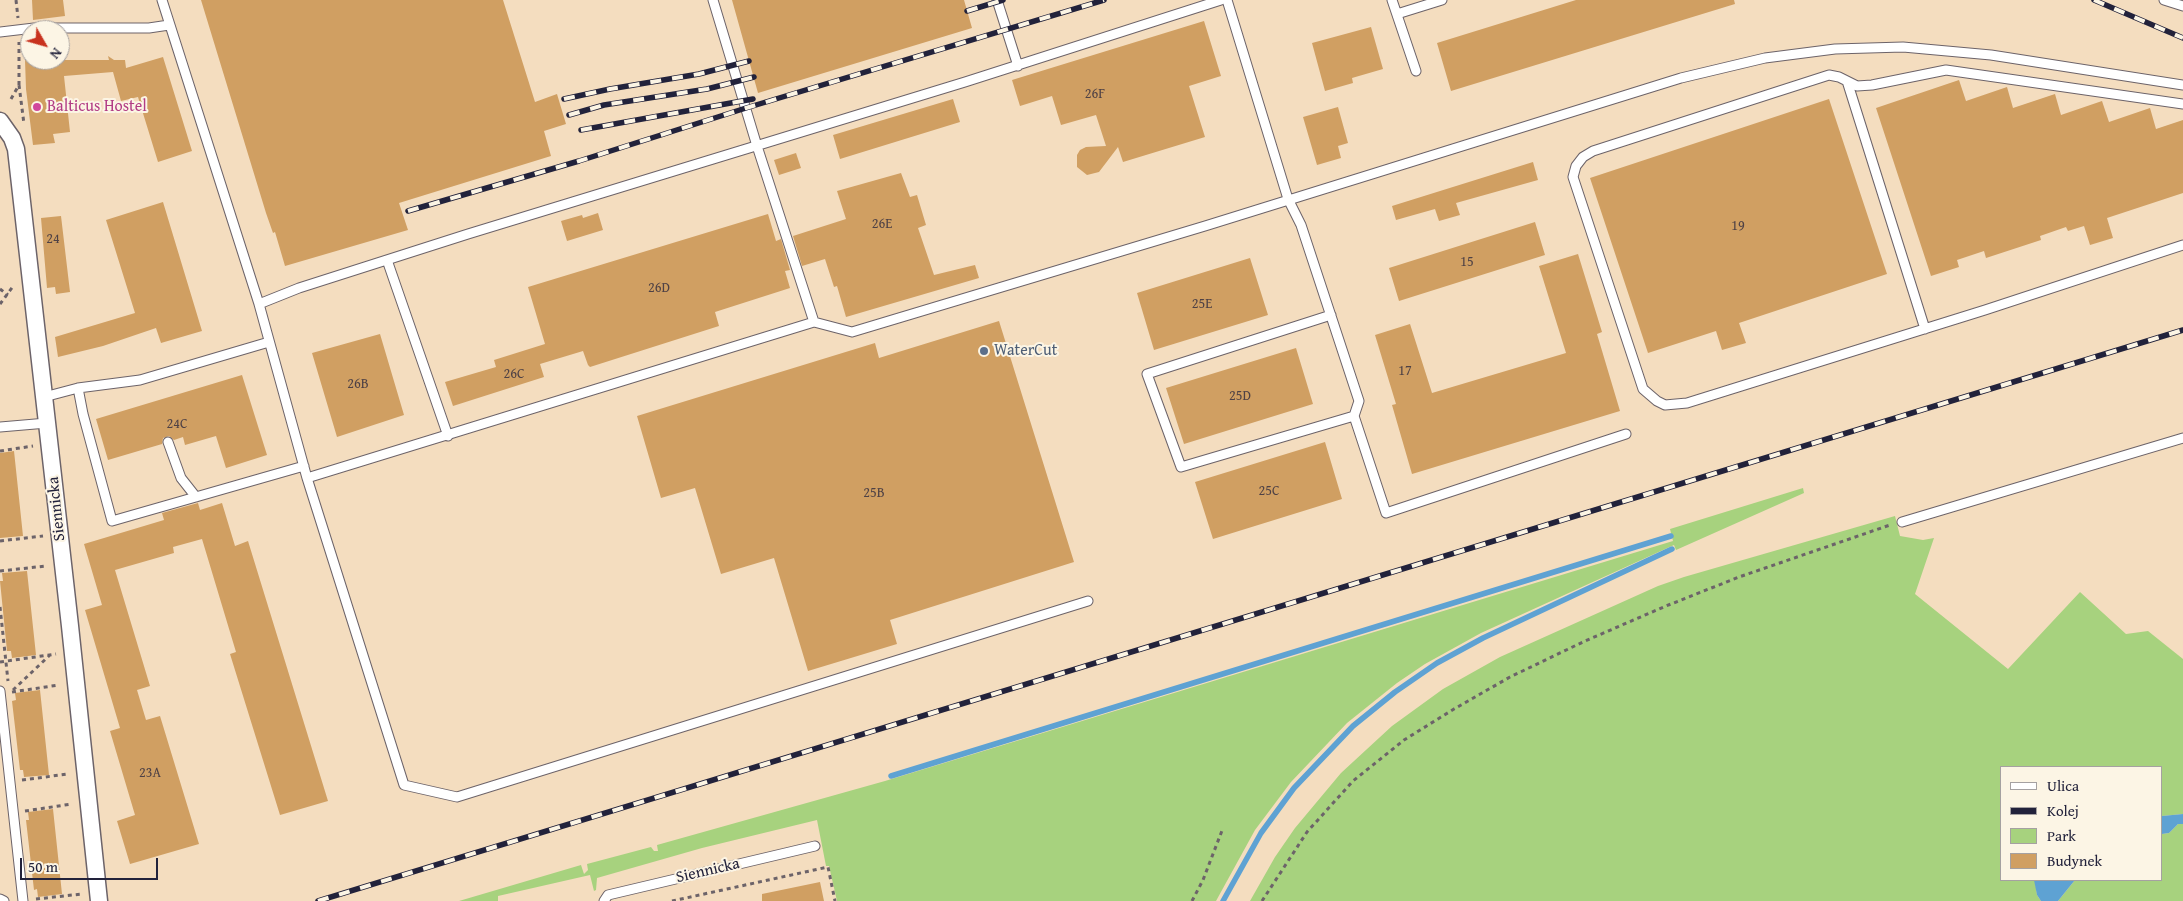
<!DOCTYPE html>
<style>
body{margin:0}
#map{position:relative;width:2183px;height:901px;overflow:hidden;background:#f4ddbf;font-family:"Gentium Book Plus",serif}
canvas{display:block}
.legend{position:absolute;left:2000px;top:766px;width:162px;height:115px;box-sizing:border-box;background:#fcf5e5;border:1px solid #a5a1a1;margin:0;padding:6px 9px;list-style:none;font-size:15px;color:#22223b}
.legend li{display:flex;align-items:center;gap:10px;height:25px}
.legend b{width:25px;border:1px solid #a5a1a1}
.north{position:absolute;left:20px;top:20px;width:50px;height:50px;box-sizing:border-box;background:#fcf5e5;border:1px solid #a5a1a1;border-radius:50%;rotate:128deg;font-size:14px;font-weight:700;line-height:20px;text-align:center;color:#22223b}
.north::after{content:'';display:block;margin:auto;width:18px;height:22px;background:#c8321e;clip-path:polygon(50% 0,100% 100%,50% 72%,0 100%)}
.scale{position:absolute;left:20px;top:858px;width:138px;height:22px;box-sizing:border-box;border:2px solid #22223b;border-top:0;padding-left:6px;font-size:15px;line-height:18px;white-space:nowrap;color:#22223b;-webkit-text-stroke:4px #fcf5e5;paint-order:stroke}
</style>
<div id="map">
<canvas width="2183" height="901"></canvas>
<ul class="legend">
<li><b style="height:6px;background:#fff"></b>Ulica</li>
<li><b style="height:6px;background:#22223b"></b>Kolej</li>
<li><b style="height:14px;background:#a7d27e"></b>Park</li>
<li><b style="height:14px;background:#d09f62"></b>Budynek</li>
</ul>
<div class="north">N</div>
<div class="scale">50 m</div>
</div>
<script>
const g = document.querySelector('canvas').getContext('2d');
g.lineJoin = 'round';
function fillPath(path, color) {
  g.fillStyle = color;
  g.fill(path, 'evenodd');
}
function shape(rows) {
  const path = new Path2D();
  for (const r of rows) {
    path.moveTo(r[0], r[1]);
    for (let i = 2; i < r.length; i += 2) path.lineTo(r[i], r[i + 1]);
  }
  return path;
}
function strokePath(path, color, width, dash) {
  g.strokeStyle = color;
  g.lineWidth = width;
  g.lineCap = dash ? 'butt' : 'round';
  g.setLineDash(dash || []);
  g.stroke(path);
}
function label(font, color, halo, rows, align = 'center') {
  g.font = font + ' "Gentium Book Plus",serif';
  g.lineWidth = 4;
  g.setLineDash([]);
  g.textBaseline = 'middle';
  g.strokeStyle = halo;
  g.fillStyle = color;
  for (const [text, x, y, turn = 0] of rows) {
    g.save();
    g.translate(x, y);
    g.rotate((+turn || 0) * Math.PI / 180);
    g.textAlign = isNaN(turn) ? turn : align;
    if (halo) g.strokeText(text, 0, 0);
    g.fillText(text, 0, 0);
    g.restore();
  }
}
fillPath(shape([
 [1803,488,1804,493,1676,550,1674,545,1481,633,1425,664,1397,683,1347,723,1291,782,1255,830,1216,901,837,901,829,866,826,866,817,820,702,848,597,878,596,890,594,891,590,875,498,896,498,901,459,901,581,865,584,874,588,870,587,864,651,847,654,851,658,851,657,845,885,781,1673,541,1670,529],
 [1895,516,1900,536,1923,540,1934,538,1915,594,2008,669,2080,592,2126,634,2148,631,2183,659,2183,814,2162,816,2162,767,2002,767,2002,880,2035,880,2037,895,2041,901,1250,901,1275,857,1295,828,1341,773,1392,726,1443,689,1500,657,1658,586,1684,577],
 [2178,824,2183,824,2183,901,2058,901,2075,880,2162,880,2162,834,2169,833]
]), '#a7d27e');
fillPath(shape([
 [2183,814,2183,824,2178,824,2169,833,2162,834,2162,816],
 [2034,880,2075,880,2058,901,2041,901,2037,895]
]), '#5ea2d3');
strokePath(shape([
 [891,776,1671,536],
 [1223,901,1261,833,1294,788,1353,726,1395,692,1437,663,1483,638,1672,549]
]), '#5ea2d3', 5.5);
fillPath(shape([
 [32,0,63,0,65,16,33,20],
 [201,0,503,0,535,102,557,94,566,124,544,131,551,156,399,203,408,230,285,266,275,232,273,233,266,213],
 [732,0,964,0,972,28,758,93],
 [1576,0,1734,0,1735,4,1451,91,1437,43],
 [1204,21,1221,76,1189,86,1205,137,1123,162,1118,147,1099,172,1087,175,1077,167,1077,155,1080,150,1086,147,1106,146,1096,115,1061,125,1052,96,1020,106,1012,80],
 [1371,27,1383,69,1352,78,1353,83,1325,91,1312,43],
 [108,56,114,60,125,60,126,68,163,57,192,151,158,162,138,97,121,101,113,72,64,76,70,132,53,134,55,143,33,145,26,89,25,60,109,60],
 [1959,80,1966,101,2007,87,2013,108,2055,94,2061,115,2102,101,2109,122,2150,108,2156,129,2183,120,2183,193,2107,218,2113,238,2090,245,2084,226,2068,231,2066,227,2040,236,2041,240,1986,258,1984,251,1957,260,1959,267,1931,276,1876,108],
 [953,99,960,122,840,159,833,135],
 [1829,99,1887,274,1739,323,1746,343,1722,350,1716,331,1648,353,1590,178],
 [1338,107,1348,143,1338,146,1341,158,1317,165,1303,117],
 [796,153,801,168,779,175,774,160],
 [1533,162,1538,180,1456,203,1460,215,1439,221,1435,209,1396,220,1392,206],
 [901,173,910,197,917,195,926,225,918,228,934,275,975,265,979,278,846,317,837,286,834,287,825,259,802,266,793,236,846,219,837,191],
 [163,202,202,331,161,343,156,328,103,346,58,357,55,337,135,313,106,220],
 [598,213,603,230,567,241,561,221,582,215,583,218],
 [768,214,776,241,781,239,790,270,785,271,790,288,715,312,719,326,590,367,588,365,583,351,540,364,544,377,453,406,445,382,496,367,494,360,545,344,528,287],
 [61,216,70,292,56,294,55,287,47,288,41,218],
 [1535,222,1545,255,1399,301,1389,268],
 [1578,254,1602,332,1597,334,1620,411,1412,474,1392,405,1396,404,1375,335,1410,324,1432,393,1566,353,1539,266],
 [1250,258,1268,315,1154,350,1137,293],
 [999,321,1074,562,890,620,897,644,808,671,774,558,721,574,695,488,661,498,637,416,875,343,879,358],
 [380,334,404,415,337,437,312,353],
 [1296,348,1313,404,1184,444,1166,388],
 [242,375,267,455,226,468,216,436,185,445,183,437,174,440,169,436,163,438,162,444,108,460,96,419],
 [1325,442,1342,499,1213,539,1195,482],
 [14,451,23,536,0,538,0,453],
 [198,503,200,510,222,503,235,546,248,541,328,801,280,815,230,654,236,652,202,539,173,547,174,553,115,570,150,686,137,690,146,720,160,716,199,844,130,864,117,821,135,815,110,731,120,728,85,610,102,605,84,544,164,520,162,513],
 [27,571,36,655,12,658,11,651,7,651,0,581,3,581,2,573],
 [40,690,49,775,24,777,23,770,20,770,12,701,16,700,15,693],
 [53,809,62,894,38,897,37,889,34,890,26,820,29,820,28,812],
 [820,882,824,901,762,901,762,894]
]), '#d09f62');
const lane = shape([
 [162,0,259,304,307,478,404,785,457,797,1088,601],
 [713,0,757,146,814,322],
 [997,0,1018,66],
 [1227,0,1288,199,1301,225,1359,401,1354,416,1386,513,1626,434],
 [1392,0,1416,71],
 [2164,0,2183,6],
 [1397,14,1442,0],
 [0,32,34,28,149,28,169,25],
 [1847,81,1925,329],
 [2183,104,1946,70,1872,85,1857,86,1839,77,1829,75,1593,151,1583,157,1576,166,1573,177,1643,389,1657,401,1665,405,1687,403,1985,310,2183,245],
 [387,260,448,436],
 [259,304,299,288,468,234,965,82,1221,0],
 [1331,315,1147,374,1181,467,1354,416],
 [78,388,83,414,112,521,304,466],
 [44,397,78,388,140,380,269,342],
 [0,427,47,423],
 [168,442,181,478,196,497],
 [307,478,814,322,852,332,1205,226,1681,78,1765,58,1835,49,1903,47,1991,55,2183,85],
 [1902,522,2183,438],
 [0,691,23,901],
 [0,899,4,901],
 [604,901,608,895,815,846]
]);
const street = shape([
 [0,121,12,138,16,149,70,626,99,901]
]);
strokePath(lane, '#6c6369', 11);
strokePath(street, '#6c6369', 19);
strokePath(shape([
 [16,0,18,18],
 [19,85,24,124],
 [11,99,19,85,19,42],
 [0,289,8,295],
 [0,304,14,285],
 [0,451,33,446],
 [0,541,43,536],
 [0,571,46,566],
 [0,607,8,681],
 [0,662,56,654],
 [13,690,50,655],
 [12,692,59,685],
 [22,780,68,774],
 [25,811,72,804],
 [36,899,82,894],
 [672,901,828,867,835,901],
 [1192,901,1203,880,1223,828],
 [1262,901,1307,832,1353,781,1404,740,1454,709,1510,677,1585,641,1666,606,1739,577,1890,525]
]), '#6c6369', 3, [4, 4]);
strokePath(lane, '#fff', 9);
strokePath(street, '#fff', 16);
const rail = shape([
 [2094,0,2183,38],
 [967,11,1003,0],
 [564,99,610,89,699,74,749,61],
 [569,115,604,105,707,89,754,77],
 [581,130,753,99],
 [408,211,579,161,746,108,1104,0],
 [318,901,2183,330]
]);
strokePath(rail, '#22223b', 5.5);
strokePath(rail, '#fcf5e5', 4, [11]);
for (const [x, y, r, color] of [
 [37,107,5,"#d1479c"],
 [984,351,5,"#5c6f8a"]
]) {
  const dot = new Path2D();
  dot.arc(x, y, r, 0, 2 * Math.PI);
  g.fillStyle = color;
  g.fill(dot);
  strokePath(dot, '#fcf5e5', 2);
}
label('14px', '#4e4145', null, [
 ["26F",1095,94],
 ["26E",882,224],
 ["19",1738,226],
 ["24",53,239],
 ["15",1467,262],
 ["26D",659,288],
 ["25E",1202,304],
 ["17",1405,371],
 ["26C",514,374],
 ["26B",358,384],
 ["25D",1240,396],
 ["24C",177,424],
 ["25C",1269,491],
 ["25B",874,493],
 ["23A",150,773]
]);
label('16px', '#b23c85', '#fcf5e5', [
 ["Balticus Hostel",47,107]
], 'left');
label('16px', '#4e5e75', '#fcf5e5', [
 ["WaterCut",994,351]
], 'left');
label('16px', '#22223b', '#fcf5e5', [
 ["Siennicka",57,509,-96],
 ["Siennicka",708,871,-13]
]);
</script>
